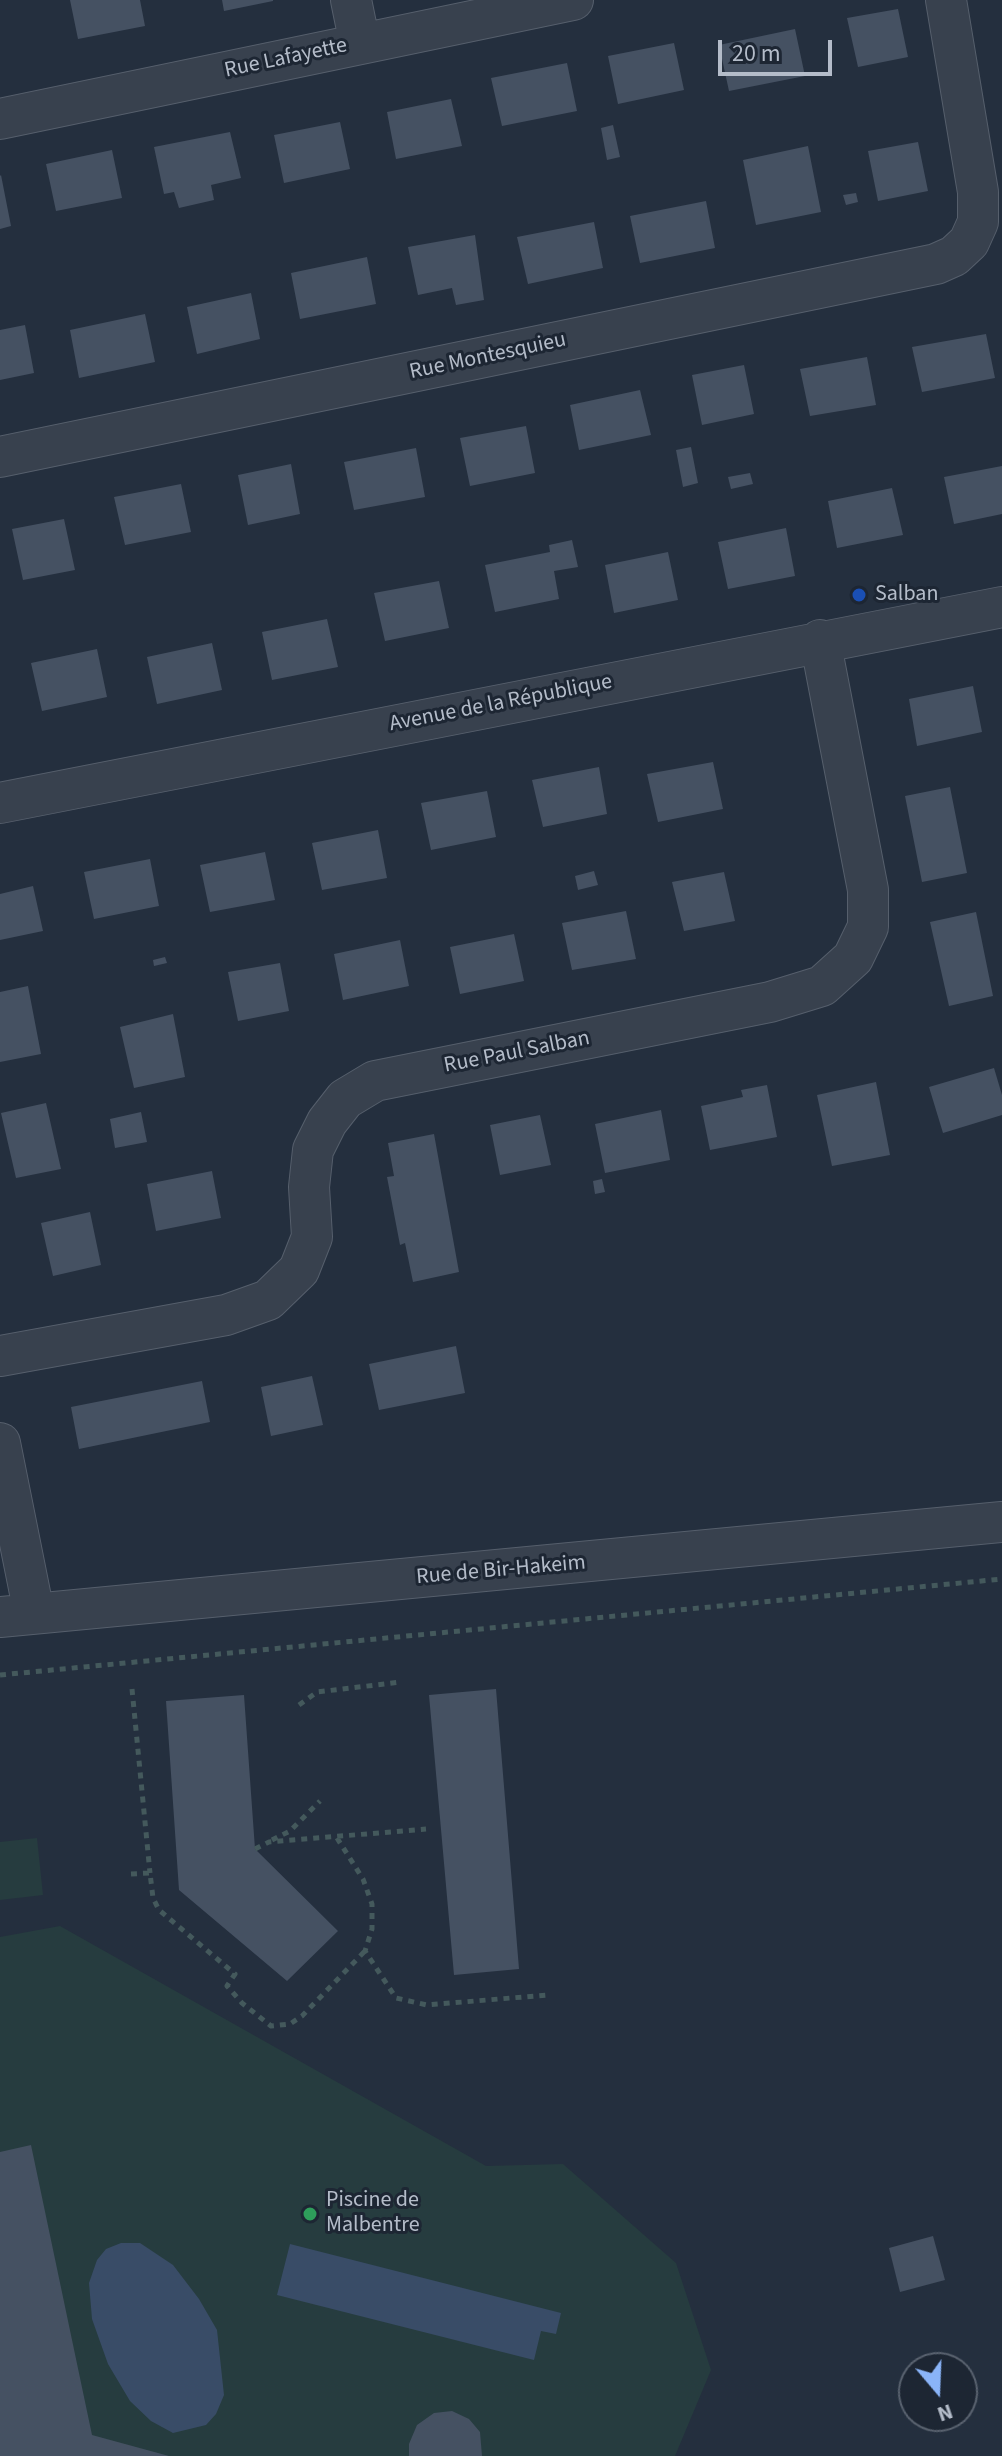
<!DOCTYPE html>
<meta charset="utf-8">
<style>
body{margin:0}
#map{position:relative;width:1002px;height:2456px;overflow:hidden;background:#242f3e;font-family:"Source Sans 3",sans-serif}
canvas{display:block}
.north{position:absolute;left:898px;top:2352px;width:80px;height:80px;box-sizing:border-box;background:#1d2633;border:2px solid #59626f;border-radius:50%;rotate:161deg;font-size:22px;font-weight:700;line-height:32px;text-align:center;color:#b4bcc9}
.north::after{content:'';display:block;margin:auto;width:28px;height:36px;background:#8ab4f8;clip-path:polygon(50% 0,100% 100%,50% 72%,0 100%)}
.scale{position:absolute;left:718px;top:40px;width:114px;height:36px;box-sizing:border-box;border:4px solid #b4bcc9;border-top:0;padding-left:10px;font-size:24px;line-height:28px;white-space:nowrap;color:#b4bcc9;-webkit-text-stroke:6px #1d2633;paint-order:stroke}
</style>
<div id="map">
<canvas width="1002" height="2456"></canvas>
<div class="north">N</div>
<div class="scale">20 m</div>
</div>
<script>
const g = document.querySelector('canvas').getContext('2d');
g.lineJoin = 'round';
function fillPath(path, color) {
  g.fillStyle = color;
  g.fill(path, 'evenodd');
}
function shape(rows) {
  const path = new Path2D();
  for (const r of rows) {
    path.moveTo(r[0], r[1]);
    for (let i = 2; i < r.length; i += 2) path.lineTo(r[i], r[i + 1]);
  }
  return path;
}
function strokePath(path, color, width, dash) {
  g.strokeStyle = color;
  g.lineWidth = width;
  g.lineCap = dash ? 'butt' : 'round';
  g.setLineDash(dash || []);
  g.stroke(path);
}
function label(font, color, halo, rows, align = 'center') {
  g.font = font + ' "Source Sans 3",sans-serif';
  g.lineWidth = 6;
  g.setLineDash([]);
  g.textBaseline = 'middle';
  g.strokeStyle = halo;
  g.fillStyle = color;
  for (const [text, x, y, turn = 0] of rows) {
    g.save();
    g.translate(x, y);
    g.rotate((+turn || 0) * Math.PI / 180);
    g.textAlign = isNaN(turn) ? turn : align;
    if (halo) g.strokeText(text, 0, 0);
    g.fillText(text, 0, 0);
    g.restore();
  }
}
fillPath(shape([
 [37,1838,43,1895,0,1900,0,1842],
 [60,1926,486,2166,563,2164,676,2263,711,2370,675,2456,0,2456,0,1937]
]), '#263c3f');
fillPath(shape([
 [121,2243,140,2243,173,2265,199,2299,217,2330,224,2395,216,2414,206,2425,173,2433,151,2421,130,2401,108,2364,92,2319,89,2283,97,2260,106,2249],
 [290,2244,561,2313,556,2334,541,2331,534,2360,277,2295]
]), '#394c67');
fillPath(shape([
 [70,0,140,0,145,26,78,39],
 [222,0,273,0,273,1,224,11],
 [898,9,908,57,858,67,847,18],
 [795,29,805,76,729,91,719,45],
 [674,43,684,90,618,104,608,56],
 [567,63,577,111,502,126,491,78],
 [451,99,462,146,396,159,387,112],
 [340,122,350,169,284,183,274,135],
 [613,125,620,157,607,160,601,128],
 [230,132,241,178,211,185,214,200,179,208,174,192,164,194,154,147],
 [918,142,928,191,878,201,868,151],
 [808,146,821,212,756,225,743,160],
 [112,150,122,198,56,211,46,164],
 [1,175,11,226,0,229,0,176],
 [856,193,858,202,846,205,843,195],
 [706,201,715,248,640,263,630,216],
 [594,222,603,268,528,284,517,237],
 [475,235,484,300,456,305,452,288,418,295,408,247],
 [367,257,376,304,300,319,291,273],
 [251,293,260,339,197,354,187,307],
 [145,314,155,362,79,378,70,330],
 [25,325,34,373,0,380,0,330],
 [986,334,995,378,922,392,912,347],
 [867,357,876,405,810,416,800,369],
 [744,365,754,414,702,425,692,375],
 [640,390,651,435,579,450,570,405],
 [526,426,535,473,470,486,460,438],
 [691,447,698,483,683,487,676,450],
 [416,448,425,497,354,510,344,462],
 [291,464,300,514,248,525,238,475],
 [1002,466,1002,514,954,524,944,477],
 [750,473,753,484,731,489,728,477],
 [181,484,191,532,125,545,114,497],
 [892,488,903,535,837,548,828,501],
 [64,519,75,570,23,580,12,529],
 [786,528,795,576,728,589,718,542],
 [572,540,578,567,554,571,559,599,495,612,485,565,550,552,549,545],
 [668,552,678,600,614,613,605,565],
 [439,581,449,628,385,641,374,593],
 [327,619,338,667,272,680,262,632],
 [212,643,222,690,157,704,147,657],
 [97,649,107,697,42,711,31,663],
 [973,686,982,732,917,746,909,699],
 [713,762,723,809,658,822,647,774],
 [599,767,607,814,543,827,532,780],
 [950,787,967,873,922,882,905,796],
 [487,791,496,837,431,850,421,803],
 [378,830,387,878,322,890,312,843],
 [265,852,275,900,210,912,200,865],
 [150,859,159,906,94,919,84,872],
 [594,871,598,885,578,890,575,876],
 [724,872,735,921,684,931,672,882],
 [33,886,43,931,0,940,0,894],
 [626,911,636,959,572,970,562,923],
 [976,912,993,996,949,1006,930,922],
 [514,934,524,981,460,994,450,947],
 [400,940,409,986,343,1000,334,954],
 [165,957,167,963,154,966,153,960],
 [280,963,289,1011,238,1021,228,972],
 [28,986,41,1054,0,1062,0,992],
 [173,1014,185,1077,134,1088,120,1027],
 [994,1068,1002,1095,1002,1115,943,1133,929,1087],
 [876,1082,890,1155,832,1166,817,1095],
 [767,1085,777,1137,710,1150,701,1106,743,1097,741,1090],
 [46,1103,61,1169,16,1178,1,1113],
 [661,1110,670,1160,605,1173,595,1124],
 [141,1112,147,1142,115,1148,110,1119],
 [540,1115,551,1165,500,1175,490,1125],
 [434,1134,459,1272,413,1282,405,1243,400,1245,387,1177,394,1176,388,1143],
 [212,1171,221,1218,156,1231,147,1184],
 [602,1179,605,1192,595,1194,593,1181],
 [90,1212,101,1265,53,1276,41,1223],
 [456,1346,465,1393,379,1410,369,1364],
 [312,1376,323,1425,271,1436,261,1387],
 [202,1381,210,1422,79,1449,71,1407],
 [496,1689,519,1969,454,1975,429,1695],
 [244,1695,255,1849,338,1931,287,1981,179,1890,166,1701],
 [31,2145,92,2435,169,2456,0,2456,0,2152],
 [933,2236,945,2280,900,2292,889,2248],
 [452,2411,469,2419,480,2432,482,2456,409,2456,409,2444,417,2425,434,2413]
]), '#455162');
const street = shape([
 [351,0,360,44],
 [0,119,573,0],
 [0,457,936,264,954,256,969,242,978,222,978,192,946,0],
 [0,803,1002,607],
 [0,1356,226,1315,268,1300,299,1270,312,1237,309,1187,313,1150,327,1122,345,1099,375,1081,770,1002,822,986,853,958,868,927,868,890,820,640],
 [0,1443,34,1613],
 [0,1617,1002,1522]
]);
strokePath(street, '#565f6c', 42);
strokePath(shape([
 [0,1675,1002,1579],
 [132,1689,150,1873],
 [299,1705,317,1692,401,1682],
 [337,1838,363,1879,372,1904,372,1929,365,1951,396,1998,427,2005,547,1995],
 [272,1840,290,1831,320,1801],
 [255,1849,269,1842,426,1829],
 [131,1874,150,1873,153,1898,159,1910,235,1974,227,1986,242,2003,271,2026,290,2024,302,2016,365,1951]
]), '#44595c', 5, [6, 6]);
strokePath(street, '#38414e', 40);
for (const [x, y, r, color] of [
 [859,595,8,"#1a4fb4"],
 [310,2214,8,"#2e9e5b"]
]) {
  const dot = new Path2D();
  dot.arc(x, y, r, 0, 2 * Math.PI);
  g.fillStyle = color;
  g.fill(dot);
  strokePath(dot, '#1d2633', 3);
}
label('22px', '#b4bcc9', '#1d2633', [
 ["Rue Lafayette",286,59,-12],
 ["Rue Montesquieu",488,357,-12],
 ["Avenue de la République",501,704,-11],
 ["Rue Paul Salban",517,1053,-11],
 ["Rue de Bir-Hakeim",501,1571,-5]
]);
label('22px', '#b4bcc9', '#1d2633', [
 ["Salban",875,595],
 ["Piscine de",326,2201],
 ["Malbentre",326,2226]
], 'left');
</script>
